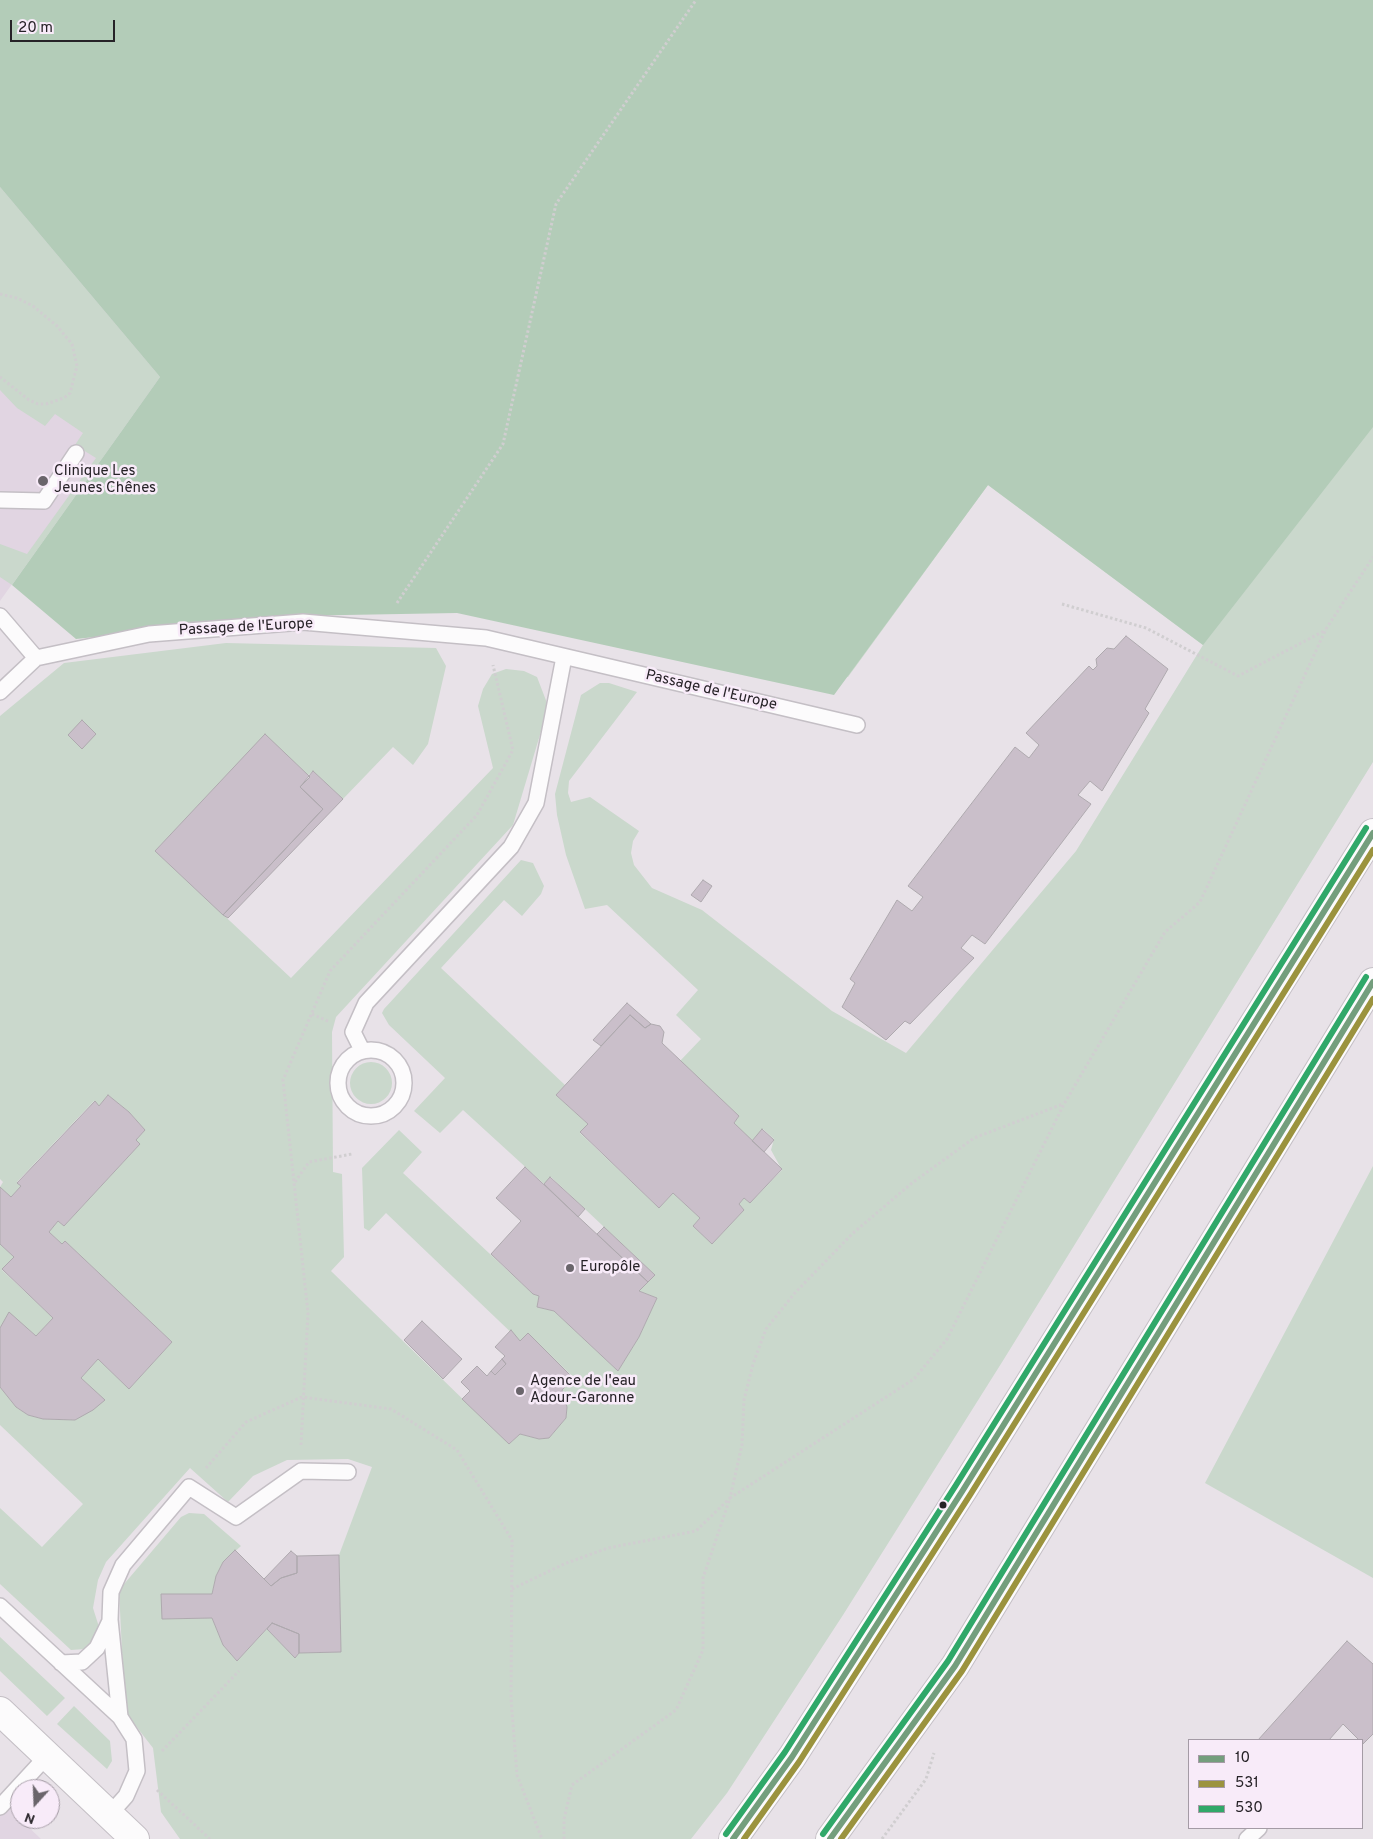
<!DOCTYPE html>
<meta charset="utf-8">
<style>
body{margin:0}
#map{position:relative;width:1373px;height:1839px;overflow:hidden;background:#e8e2e8;font-family:Overpass,sans-serif}
canvas{display:block}
.legend{position:absolute;left:1188px;top:1739px;width:175px;height:90px;box-sizing:border-box;background:#f8ebf9;border:1px solid #a49ba5;margin:0;padding:6px 9px;list-style:none;font-size:15px;color:#262227}
.legend li{display:flex;align-items:center;gap:10px;height:25px}
.legend b{width:25px;border:1px solid #a49ba5}
.north{position:absolute;left:10px;top:1779px;width:50px;height:50px;box-sizing:border-box;background:#f8ebf9;border:1px solid #a49ba5;border-radius:50%;rotate:200deg;font-size:14px;font-weight:700;line-height:20px;text-align:center;color:#262227}
.north::after{content:'';display:block;margin:auto;width:18px;height:22px;background:#6a656b;clip-path:polygon(50% 0,100% 100%,50% 72%,0 100%)}
.scale{position:absolute;left:10px;top:20px;width:105px;height:22px;box-sizing:border-box;border:2px solid #262227;border-top:0;padding-left:6px;font-size:15px;line-height:18px;white-space:nowrap;color:#262227;-webkit-text-stroke:4px #f8ebf9;paint-order:stroke}
</style>
<div id="map">
<canvas width="1373" height="1839"></canvas>
<ul class="legend">
<li><b style="height:6px;background:#749e7d"></b>10</li>
<li><b style="height:6px;background:#9b933e"></b>531</li>
<li><b style="height:6px;background:#30a869"></b>530</li>
</ul>
<div class="north">N</div>
<div class="scale">20 m</div>
</div>
<script>
const g = document.querySelector('canvas').getContext('2d');
g.lineJoin = 'round';
function fillPath(path, color) {
  g.fillStyle = color;
  g.fill(path, 'evenodd');
}
function shape(rows) {
  const path = new Path2D();
  for (const r of rows) {
    if (r.length === 3) {
      path.moveTo(r[0] + r[2], r[1]);
      path.arc(r[0], r[1], r[2], 0, 2 * Math.PI);
      continue;
    }
    path.moveTo(r[0], r[1]);
    for (let i = 2; i < r.length; i += 2) path.lineTo(r[i], r[i + 1]);
  }
  return path;
}
function strokePath(path, color, width, dash) {
  g.strokeStyle = color;
  g.lineWidth = width;
  g.lineCap = dash ? 'butt' : 'round';
  g.setLineDash(dash || []);
  g.stroke(path);
}
function label(font, color, halo, rows, align = 'center') {
  g.font = font + ' Overpass,sans-serif';
  g.lineWidth = 5;
  g.setLineDash([]);
  g.textBaseline = 'middle';
  g.strokeStyle = halo;
  g.fillStyle = color;
  for (const [text, x, y, turn = 0] of rows) {
    g.save();
    g.translate(x, y);
    g.rotate((+turn || 0) * Math.PI / 180);
    g.textAlign = isNaN(turn) ? turn : align;
    if (halo) g.strokeText(text, 0, 0);
    g.fillText(text, 0, 0);
    g.restore();
  }
}
fillPath(shape([
 [0,187,160,377,0,601],
 [0,1796,20,1819,41,1839,0,1839]
]), '#e1d5e2');
fillPath(shape([
 [1373,0,1373,762,1004,1359,843,1615,727,1793,691,1839,180,1839,161,1812,153,1748,125,1712,119,1590,181,1517,189,1513,204,1514,241,1546,223,1562,216,1576,212,1594,162,1594,162,1619,212,1618,223,1645,237,1661,267,1629,295,1658,299,1653,341,1652,339,1555,372,1467,348,1459,287,1460,253,1476,228,1502,190,1468,106,1562,98,1580,93,1608,99,1627,93,1642,85,1649,71,1650,0,1584,0,1508,42,1547,83,1504,0,1425,0,1387,16,1407,28,1415,43,1419,75,1420,104,1400,81,1378,98,1359,129,1389,172,1342,65,1241,62,1244,49,1232,58,1221,64,1226,139,1145,136,1140,145,1130,129,1112,108,1095,99,1106,94,1101,17,1182,21,1186,11,1197,0,1187,3,1182,0,1179,0,716,64,663,226,643,436,648,446,666,428,744,413,765,393,747,343,799,313,771,308,775,265,735,155,851,291,978,493,768,478,706,483,689,492,674,506,669,524,671,537,677,547,703,545,718,513,825,336,1017,332,1032,333,1172,342,1174,344,1257,331,1271,509,1444,520,1434,539,1439,549,1438,566,1418,567,1407,562,1390,573,1377,528,1333,520,1341,386,1213,369,1231,364,1228,362,1168,399,1130,422,1152,403,1173,533,1294,539,1296,537,1307,554,1311,618,1371,639,1337,657,1298,639,1291,655,1275,551,1177,544,1184,463,1110,440,1133,414,1111,445,1078,389,1025,382,1013,384,1009,521,860,533,863,544,886,541,894,522,916,504,900,441,968,565,1085,556,1095,588,1124,580,1133,659,1208,673,1193,700,1218,693,1226,712,1244,744,1210,739,1204,744,1198,750,1203,782,1170,771,1150,774,1139,763,1129,752,1141,734,1123,739,1116,680,1061,701,1039,676,1015,698,990,607,905,585,909,566,855,557,815,555,794,581,695,600,683,609,683,637,692,569,781,568,793,571,802,590,797,639,831,633,841,631,853,634,865,652,888,702,910,832,1011,906,1053,1076,851,1203,645,988,485,848,677,758,641],
 [0,187,160,377,12,585,0,577,0,544,27,554,96,458,75,445,83,433,55,414,45,426,17,408,0,390],
 [371,1083,21],
 [1373,1166,1373,1578,1205,1483],
 [0,1244,14,1257,2,1270,53,1318,36,1336,9,1313,0,1328],
 [0,1637,65,1698,47,1716,0,1671],
 [74,1706,110,1741,112,1761,107,1769,57,1724]
]), '#cad8cc');
fillPath(shape([
 [0,0,1373,0,1373,427,1203,645,988,485,834,695,457,613,289,616,76,639,12,585,160,377,0,187]
]), '#b3ccb8');
const building = shape([
 [1126,636,1168,669,1145,709,1149,713,1102,791,1090,781,1078,795,1091,804,985,944,972,935,961,948,974,958,910,1024,905,1021,886,1040,842,1007,855,983,850,979,897,900,912,911,923,897,908,886,1015,747,1029,758,1039,745,1026,733,1089,666,1093,670,1097,666,1096,659,1107,648,1114,649,1126,636],
 [82,720,96,734,82,749,68,735,82,720],
 [265,734,308,775,310,777,300,787,323,809,223,915,155,851,265,734],
 [313,771,343,799,228,918,223,915,323,809,300,787,313,771],
 [703,880,712,886,701,902,691,895,703,880],
 [627,1003,651,1024,645,1028,630,1015,601,1046,593,1040,627,1003],
 [630,1015,645,1028,651,1024,660,1026,664,1032,662,1043,739,1116,734,1123,782,1169,750,1203,744,1198,739,1204,744,1210,712,1244,693,1226,700,1218,673,1193,659,1208,580,1132,588,1124,556,1095,630,1015],
 [108,1095,129,1112,145,1130,136,1140,140,1144,64,1226,58,1221,49,1232,62,1244,65,1241,172,1342,129,1389,98,1359,81,1378,105,1400,93,1410,75,1420,43,1419,28,1415,16,1407,0,1387,0,1328,9,1312,36,1336,53,1318,2,1269,14,1257,0,1244,0,1187,11,1197,21,1186,17,1183,95,1101,99,1106,108,1095],
 [762,1129,774,1140,764,1152,752,1141,762,1129],
 [525,1167,648,1282,639,1291,657,1298,639,1337,618,1371,554,1311,537,1307,539,1296,533,1294,491,1254,521,1221,496,1198,525,1167],
 [550,1177,585,1209,578,1217,544,1184,550,1177],
 [604,1227,655,1275,648,1282,597,1234,604,1227],
 [422,1321,462,1359,443,1379,404,1340,422,1321],
 [511,1330,520,1341,528,1333,573,1378,562,1390,567,1407,566,1418,549,1438,539,1439,520,1434,509,1444,462,1399,470,1391,461,1382,477,1366,487,1376,491,1371,495,1375,506,1364,502,1359,505,1356,495,1347,511,1330],
 [502,1359,506,1364,495,1375,491,1371,502,1359],
 [235,1550,271,1586,281,1578,297,1573,297,1556,339,1555,341,1652,299,1653,299,1634,272,1623,237,1661,223,1645,212,1618,162,1619,161,1594,212,1594,216,1576,223,1562,235,1550],
 [291,1551,297,1556,297,1573,281,1578,271,1586,264,1579,291,1551],
 [272,1623,299,1634,299,1653,295,1658,267,1629,272,1623],
 [1347,1641,1373,1664,1373,1734,1363,1744,1362,1740,1359,1740,1343,1724,1329,1740,1258,1740,1347,1641]
]);
fillPath(building, '#cabfca');
strokePath(building, '#aea9ae', 1);
const service = shape([
 [0,500,44,501,76,453],
 [0,616,36,658],
 [0,692,36,658,149,634,303,622,486,638,857,725],
 [371,1083,33],
 [362,1050,353,1032,366,1003,511,847,536,803,564,657],
 [0,1606,120,1717,134,1739,137,1771,126,1796,109,1815],
 [61,1663,82,1662,97,1648,110,1621],
 [120,1717,110,1620,111,1592,123,1565,189,1487,236,1517,301,1471,348,1472],
 [0,1807,46,1757],
 [1247,1839,1259,1828]
]);
const secondary = shape([
 [733,1839,792,1757,963,1490,1373,833],
 [830,1839,955,1666,1373,982]
]);
const primary = shape([
 [0,1711,135,1839]
]);
strokePath(service, '#c4bfc5', 18);
strokePath(secondary, '#c4bfc5', 30);
strokePath(primary, '#c4bfc5', 30);
strokePath(shape([
 [0,294,17,298,33,306,57,326,72,344,77,366,70,393,64,398,46,404,38,404,29,400,0,377],
 [397,603,503,444,556,204,696,0],
 [1062,604,1146,628,1238,676,1326,630],
 [312,1014,330,1022],
 [295,1182,309,1162,352,1154],
 [301,1445,308,1313,283,1080,330,971,477,815,513,750,493,665],
 [206,1468,246,1422,302,1397,391,1409,457,1450,512,1540,511,1699,517,1775,542,1839],
 [512,1589,564,1564,608,1548,696,1531,730,1498,742,1445,744,1400,753,1364,766,1329,794,1294,852,1234,912,1183,974,1138,1063,1104],
 [162,1751,239,1671],
 [157,1790,210,1839],
 [564,1839,564,1819,572,1785,676,1710,703,1650,703,1578,730,1498,914,1379,947,1339,1064,1104,1165,932,1200,902,1326,629,1373,557],
 [882,1839,926,1779,934,1753]
]), '#d0ced0', 3, [2.5, 2.5]);
strokePath(service, '#fcfbfc', 15);
strokePath(secondary, '#fcfbfc', 28);
strokePath(primary, '#fcfbfc', 28);
strokePath(shape([
 [733,1839,792,1757,963,1490,1373,833],
 [830,1839,955,1666,1373,982]
]), '#749e7d', 6);
strokePath(shape([
 [744,1839,799,1762,970,1495,1373,850],
 [841,1839,962,1671,1373,999]
]), '#9b933e', 6);
strokePath(shape([
 [726,1834,785,1752,956,1485,1366,828],
 [823,1834,948,1661,1366,977]
]), '#30a869', 6);
for (const [x, y, r, color] of [
 [43,481,6,"#6a656b"],
 [570,1268,5,"#6a656b"],
 [520,1391,5,"#6a656b"],
 [943,1505,4.5,"#262227"]
]) {
  const dot = new Path2D();
  dot.arc(x, y, r, 0, 2 * Math.PI);
  g.fillStyle = color;
  g.fill(dot);
  strokePath(dot, '#f8ebf9', 2);
}
label('15px', '#262227', '#f8ebf9', [
 ["Clinique Les",54,472],
 ["Jeunes Chênes",54,489],
 ["Europôle",580,1268],
 ["Agence de l'eau",530,1382],
 ["Adour-Garonne",530,1399]
], 'left');
label('15px', '#262227', '#f8ebf9', [
 ["Passage de l'Europe",246,628,-3],
 ["Passage de l'Europe",711,691,13]
]);
</script>
